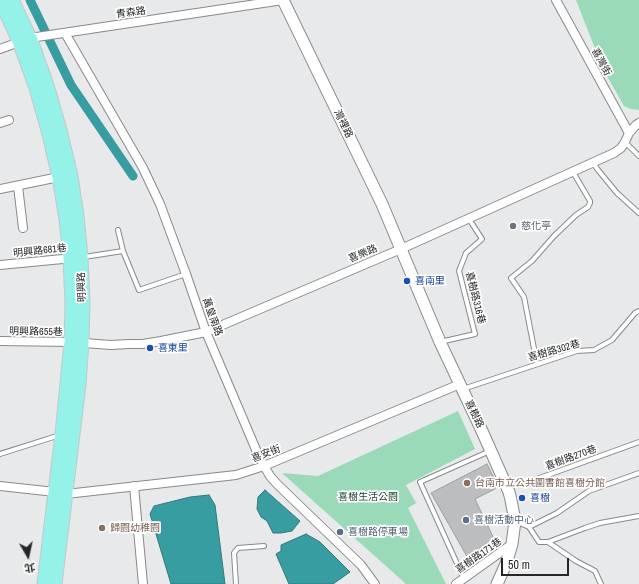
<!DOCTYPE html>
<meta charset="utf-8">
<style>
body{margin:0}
#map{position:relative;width:639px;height:584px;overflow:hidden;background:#e8e9ea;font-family:"Archivo Narrow","Noto Sans TC",sans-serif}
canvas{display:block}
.north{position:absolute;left:8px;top:536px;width:40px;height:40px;-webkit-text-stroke:3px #fff;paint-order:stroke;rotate:171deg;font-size:11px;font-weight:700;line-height:16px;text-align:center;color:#252626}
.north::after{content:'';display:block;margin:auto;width:14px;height:18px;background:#252626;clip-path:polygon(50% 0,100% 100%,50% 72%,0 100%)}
.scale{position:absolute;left:501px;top:558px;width:68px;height:18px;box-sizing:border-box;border:2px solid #252626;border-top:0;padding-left:5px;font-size:12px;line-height:14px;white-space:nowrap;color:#252626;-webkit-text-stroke:3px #fff;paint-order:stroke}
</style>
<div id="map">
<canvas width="639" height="584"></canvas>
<div class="north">北</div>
<div class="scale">50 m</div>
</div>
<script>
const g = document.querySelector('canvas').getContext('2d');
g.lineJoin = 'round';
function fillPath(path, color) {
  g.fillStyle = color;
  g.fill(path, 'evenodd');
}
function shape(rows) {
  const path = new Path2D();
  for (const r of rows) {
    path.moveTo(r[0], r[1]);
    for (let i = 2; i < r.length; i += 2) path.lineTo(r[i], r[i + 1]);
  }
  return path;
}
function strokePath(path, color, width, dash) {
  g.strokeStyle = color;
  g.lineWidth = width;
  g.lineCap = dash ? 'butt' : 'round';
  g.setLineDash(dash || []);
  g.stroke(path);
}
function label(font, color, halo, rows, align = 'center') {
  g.font = font + ' "Archivo Narrow","Noto Sans TC",sans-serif';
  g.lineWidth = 3.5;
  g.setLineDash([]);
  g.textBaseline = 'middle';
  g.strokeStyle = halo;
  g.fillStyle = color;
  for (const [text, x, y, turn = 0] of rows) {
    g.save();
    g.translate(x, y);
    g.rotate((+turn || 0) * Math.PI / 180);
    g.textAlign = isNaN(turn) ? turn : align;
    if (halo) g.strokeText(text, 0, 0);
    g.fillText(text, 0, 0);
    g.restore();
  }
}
fillPath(shape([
 [576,0,639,0,639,110,631,109,624,106,603,69],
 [458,411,475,449,406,485,416,503,408,508,446,584,406,584,282,473,318,476]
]), '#9adab8');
const water = shape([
 [265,490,300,521,292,531,281,533,273,533,267,521,261,517,257,509,258,497,265,490],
 [209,495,215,505,225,584,171,584,150,514,154,506,190,497,209,495],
 [306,534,320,542,350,572,333,584,289,584,276,554,281,551,281,545,306,534]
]);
fillPath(water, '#379da1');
strokePath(water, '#32797c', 1);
strokePath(shape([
 [30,0,71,85,133,176]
]), '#379da1', 9);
const building = shape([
 [487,464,496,482,495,489,475,499,495,541,486,545,488,549,469,560,431,493,487,464]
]);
fillPath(building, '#bcbdbe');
strokePath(building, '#9d9e9f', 1);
const lane = shape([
 [625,142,639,156],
 [593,163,598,170,617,193,639,213],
 [118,230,123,251,139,290,186,274],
 [84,257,123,251],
 [440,342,475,334,459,271,466,253,482,239,469,219],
 [537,364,524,297,511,278,532,261,554,236,576,215,588,207,590,203,590,201,573,172],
 [463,389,577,351,594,350,612,340,635,313,639,311],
 [0,454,60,435],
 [507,486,523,484,639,442],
 [515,521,529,527,539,542,548,542,576,561,595,571,601,584],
 [529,527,557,513,589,491,639,473],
 [548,542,585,528,600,523,639,516],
 [464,579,420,482,490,451],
 [236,584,234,553,238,548,264,546]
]);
const street = shape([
 [556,0,629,133],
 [65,33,143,168,160,204,186,274,206,332,257,452,264,466,270,476,277,484,361,565,375,584],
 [0,49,30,38,283,0],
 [0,123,9,120],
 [18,186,23,228],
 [0,189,59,177],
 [0,265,73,258],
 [0,341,71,342,111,345,129,344,143,344,161,341,206,332,401,249,614,153,621,148,625,142,629,133,636,125,639,123],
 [0,486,55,492],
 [134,486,143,584],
 [66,494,236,475,264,466,460,384],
 [456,584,512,544]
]);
const secondary = shape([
 [283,0,382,204,440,342,482,431,509,492,511,500,515,521,512,544,506,564,497,584]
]);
const primary = shape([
 [0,0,19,41,36,88,49,134,59,177,66,219,70,258,72,304,71,342,62,434,44,584],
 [12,0,30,38,47,85,60,130,71,176,77,216,81,257,83,302,82,343,79,384,55,584]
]);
strokePath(lane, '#88898a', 6);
strokePath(street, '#88898a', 10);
strokePath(secondary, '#88898a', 13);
strokePath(primary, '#c6c7c7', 15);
strokePath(lane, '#fff', 4);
strokePath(street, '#fff', 8);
strokePath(secondary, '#fff', 11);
strokePath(primary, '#94f2e8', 13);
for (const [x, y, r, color] of [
 [513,226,4,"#6b7280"],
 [407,281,4,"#1a4fb4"],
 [150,348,4,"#1a4fb4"],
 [467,483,4,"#8d6e63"],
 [522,498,4,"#1a4fb4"],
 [466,520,4,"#5c6f8a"],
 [102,528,4,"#8d6e63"],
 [340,532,4,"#5c6f8a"]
]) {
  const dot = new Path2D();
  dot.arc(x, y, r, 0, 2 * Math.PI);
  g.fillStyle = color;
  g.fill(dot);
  strokePath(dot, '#fff', 1.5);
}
label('10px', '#252626', '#fff', [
 ["青森路",131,13,-8],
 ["喜灣街",601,62,61],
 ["灣裡路",343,124,64],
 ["明興路681巷",40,251,-6],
 ["喜樂路",363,254,-23],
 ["明興路",82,287,-92],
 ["喜樹路316巷",475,298,76],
 ["萬皇南路",212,317,70],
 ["明興路655巷",36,332,1],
 ["喜樹路302巷",554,351,-16],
 ["喜樹路",474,414,64],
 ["喜安街",266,454,-21],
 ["喜樹路270巷",571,458,-20],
 ["喜樹路171巷",479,556,-35]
]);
label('10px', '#5b616d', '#fff', [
 ["慈化亭",521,226]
], 'left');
label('10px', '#164399', '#fff', [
 ["喜南里",415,281],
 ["喜東里",158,348],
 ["喜樹",530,498]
], 'left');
label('10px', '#785e54', '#fff', [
 ["台南市立公共圖書館喜樹分館",475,483],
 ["歸園幼稚園",110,528]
], 'left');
label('10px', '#163f2c', '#fff', [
 ["喜樹生活公園",368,497]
]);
label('10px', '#4e5e75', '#fff', [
 ["喜樹活動中心",474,520],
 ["喜樹路停車場",348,532]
], 'left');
</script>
